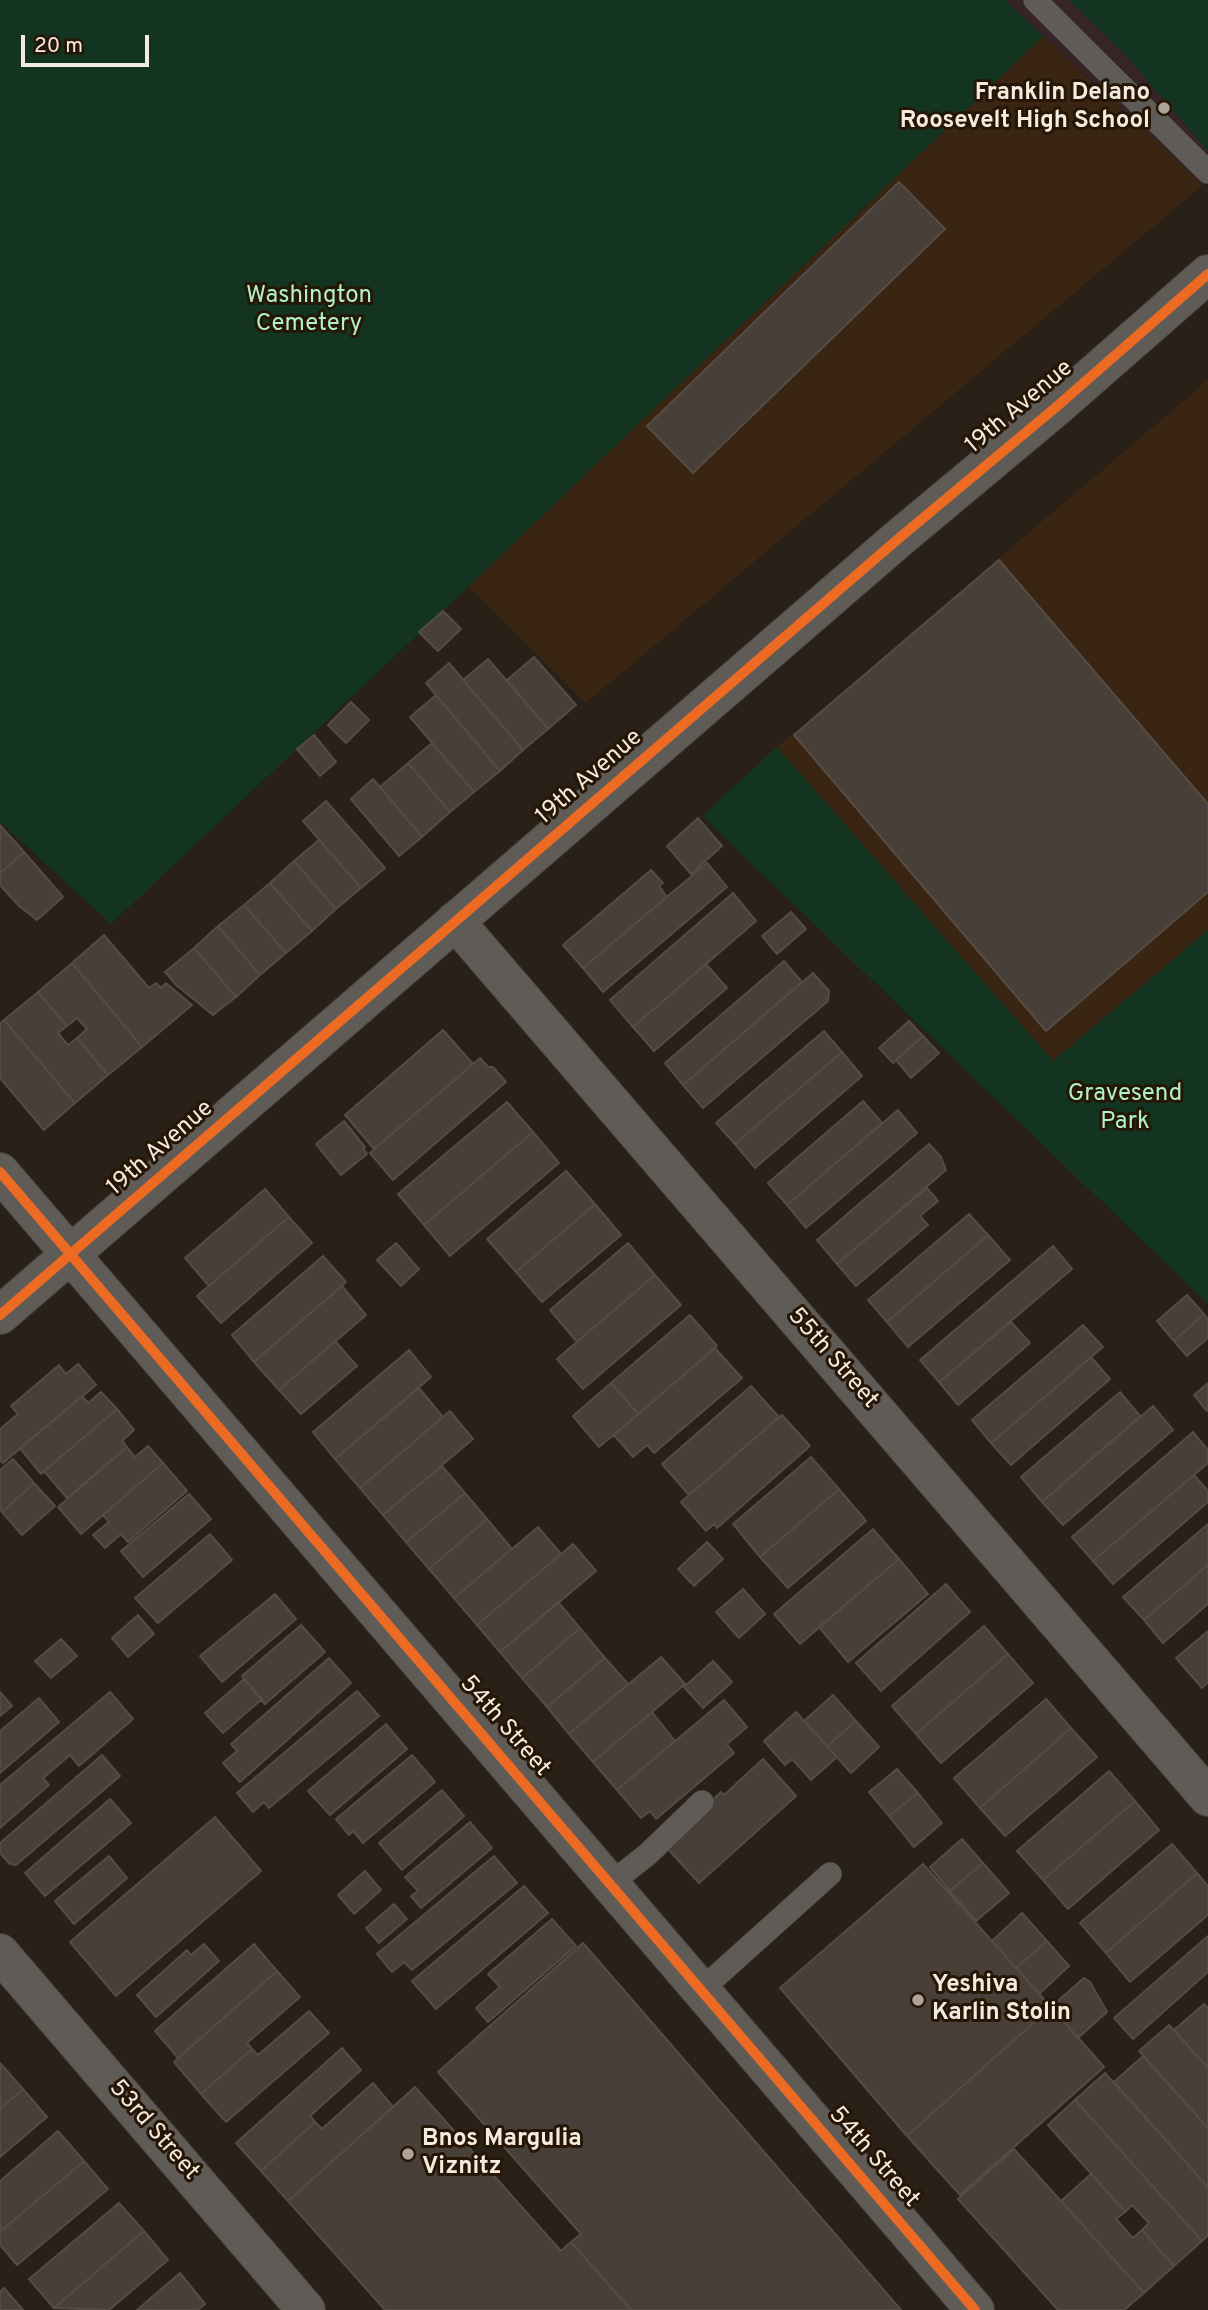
<!DOCTYPE html>
<style>
body{margin:0}
#map{position:relative;width:1208px;height:2310px;overflow:hidden;background:#292017;font-family:Overpass,sans-serif}
canvas{display:block}
.scale{position:absolute;left:21px;top:35px;width:128px;height:32px;box-sizing:border-box;border:4px solid #f5eadf;border-top:0;padding-left:9px;font-size:21px;line-height:24px;white-space:nowrap;color:#f5eadf;-webkit-text-stroke:5px #261606;paint-order:stroke}
</style>
<div id="map">
<canvas width="1208" height="2310"></canvas>
<div class="scale">20 m</div>
</div>
<script>
const g = document.querySelector('canvas').getContext('2d');
g.lineJoin = 'round';
function fillPath(path, color) {
  g.fillStyle = color;
  g.fill(path, 'evenodd');
}
function shape(rows) {
  const path = new Path2D();
  for (const r of rows) {
    path.moveTo(r[0], r[1]);
    for (let i = 2; i < r.length; i += 2) path.lineTo(r[i], r[i + 1]);
  }
  return path;
}
function strokePath(path, color, width, dash) {
  g.strokeStyle = color;
  g.lineWidth = width;
  g.lineCap = dash ? 'butt' : 'round';
  g.setLineDash(dash || []);
  g.stroke(path);
}
function label(font, color, halo, rows, align = 'center') {
  g.font = font + ' Overpass,sans-serif';
  g.lineWidth = 6;
  g.setLineDash([]);
  g.textBaseline = 'middle';
  g.strokeStyle = halo;
  g.fillStyle = color;
  for (const [text, x, y, turn = 0] of rows) {
    g.save();
    g.translate(x, y);
    g.rotate((+turn || 0) * Math.PI / 180);
    g.textAlign = isNaN(turn) ? turn : align;
    if (halo) g.strokeText(text, 0, 0);
    g.fillText(text, 0, 0);
    g.restore();
  }
}
fillPath(shape([
 [1043,36,1203,185,586,703,468,586],
 [1208,380,1208,930,1053,1061,777,747]
]), '#392512');
fillPath(shape([
 [1005,0,1208,0,1208,181,1203,185]
]), '#362427');
fillPath(shape([
 [0,0,1005,0,1043,36,443,611,111,924,0,822],
 [1069,0,1208,0,1208,151,1127,57],
 [777,747,1053,1061,1208,930,1208,1304,702,816]
]), '#133421');
const building = shape([
 [899,182,945,229,693,473,647,426,899,182],
 [999,560,1208,804,1208,892,1046,1031,794,735,999,560],
 [443,611,461,629,438,651,419,632,443,611],
 [534,657,576,705,548,729,507,680,534,657],
 [488,659,548,729,523,750,463,680,488,659],
 [449,663,523,750,500,771,426,683,449,663],
 [436,695,500,771,474,792,410,717,436,695],
 [351,702,369,720,346,743,328,725,351,702],
 [314,735,336,762,320,776,297,749,314,735],
 [432,743,474,792,450,812,408,763,432,743],
 [408,763,450,812,422,837,380,787,408,763],
 [373,779,422,837,399,856,351,799,373,779],
 [326,801,385,868,361,888,303,821,326,801],
 [698,818,722,846,691,874,667,846,698,818],
 [0,825,24,852,0,873,0,825],
 [319,840,361,888,336,909,294,861,319,840],
 [24,852,63,897,37,920,19,906,0,885,0,873,24,852],
 [294,861,336,909,312,931,270,883,294,861],
 [707,863,727,887,603,992,583,968,707,863],
 [651,870,663,883,659,886,667,897,583,968,563,945,651,870],
 [270,883,312,931,286,953,244,905,270,883],
 [733,893,756,921,633,1027,610,1000,733,893],
 [244,905,286,953,260,975,218,926,244,905],
 [791,912,806,929,777,954,762,936,791,912],
 [218,926,260,975,236,997,194,948,218,926],
 [104,935,149,988,156,983,161,988,166,983,192,1005,142,1047,72,963,104,935],
 [194,948,236,997,213,1015,176,985,165,972,194,948],
 [784,961,802,982,683,1085,665,1063,784,961],
 [72,963,142,1047,108,1075,77,1038,87,1029,77,1018,67,1026,38,992,72,963],
 [706,964,727,988,654,1051,633,1027,706,964],
 [813,973,829,991,828,1001,703,1108,683,1085,813,973],
 [38,992,67,1026,58,1033,68,1045,77,1038,108,1075,75,1103,4,1020,38,992],
 [4,1020,75,1103,44,1130,0,1078,0,1024,4,1020],
 [909,1021,923,1036,893,1063,879,1048,909,1021],
 [443,1030,473,1064,374,1149,345,1115,443,1030],
 [824,1031,842,1052,735,1144,716,1123,824,1031],
 [923,1036,939,1053,911,1078,896,1060,923,1036],
 [842,1052,862,1076,755,1168,735,1144,842,1052],
 [480,1058,488,1067,493,1067,506,1082,393,1180,370,1153,480,1058],
 [863,1101,882,1123,787,1205,768,1183,863,1101],
 [507,1102,533,1132,424,1225,398,1194,507,1102],
 [898,1110,917,1133,806,1228,787,1205,898,1110],
 [344,1121,365,1147,363,1148,367,1154,341,1175,316,1144,344,1121],
 [533,1132,559,1163,450,1256,424,1225,533,1132],
 [929,1144,941,1157,946,1170,837,1264,817,1240,929,1144],
 [566,1171,595,1204,516,1272,487,1239,566,1171],
 [927,1188,938,1201,920,1216,928,1225,856,1286,837,1264,927,1188],
 [265,1189,289,1217,209,1286,185,1258,265,1189],
 [595,1204,621,1235,542,1302,516,1272,595,1204],
 [969,1214,988,1235,887,1322,868,1300,969,1214],
 [289,1217,312,1243,221,1323,197,1296,289,1217],
 [988,1235,1010,1260,908,1347,887,1322,988,1235],
 [396,1243,419,1269,401,1286,377,1260,396,1243],
 [628,1243,655,1275,577,1342,550,1310,628,1243],
 [1053,1246,1072,1269,939,1382,920,1360,1053,1246],
 [323,1256,346,1282,254,1362,232,1335,323,1256],
 [655,1275,681,1305,583,1389,557,1359,655,1275],
 [342,1286,366,1315,279,1390,254,1362,342,1286],
 [1187,1295,1204,1314,1174,1341,1157,1321,1187,1295],
 [1204,1314,1208,1319,1208,1338,1187,1356,1174,1341,1204,1314],
 [690,1315,717,1346,638,1414,611,1383,690,1315],
 [1011,1322,1030,1343,958,1405,939,1382,1011,1322],
 [1083,1325,1103,1347,991,1443,972,1420,1083,1325],
 [335,1341,357,1366,301,1414,279,1390,335,1341],
 [715,1348,742,1378,654,1453,647,1445,633,1457,614,1435,715,1348],
 [409,1350,431,1377,335,1459,313,1432,409,1350],
 [1091,1357,1110,1379,1011,1465,991,1443,1091,1357],
 [78,1364,96,1385,3,1463,0,1460,0,1429,18,1414,11,1406,59,1365,66,1374,78,1364],
 [611,1383,638,1414,599,1447,573,1416,611,1383],
 [1208,1383,1208,1410,1207,1411,1194,1395,1208,1383],
 [751,1386,779,1417,689,1495,662,1464,751,1386],
 [419,1388,443,1417,360,1488,335,1459,419,1388],
 [101,1392,117,1409,41,1474,20,1448,82,1396,88,1403,101,1392],
 [1120,1392,1140,1416,1042,1502,1021,1477,1120,1392],
 [1153,1406,1173,1430,1063,1525,1042,1502,1153,1406],
 [117,1409,134,1430,122,1441,127,1447,67,1498,44,1471,117,1409],
 [450,1411,473,1439,383,1515,360,1488,450,1411],
 [782,1415,810,1446,717,1528,714,1524,706,1531,681,1502,782,1415],
 [1193,1432,1208,1450,1208,1463,1093,1561,1072,1537,1193,1432],
 [148,1446,163,1463,81,1534,58,1507,127,1447,135,1457,148,1446],
 [811,1457,839,1489,760,1557,733,1524,811,1457],
 [13,1459,34,1483,2,1512,0,1509,0,1470,13,1459],
 [163,1463,187,1491,128,1542,121,1534,105,1548,93,1535,109,1522,103,1515,163,1463],
 [442,1466,465,1493,406,1542,383,1515,442,1466],
 [1194,1475,1208,1491,1208,1502,1113,1584,1093,1561,1194,1475],
 [34,1483,55,1506,22,1535,2,1512,34,1483],
 [839,1489,866,1521,788,1588,760,1557,839,1489],
 [465,1493,487,1519,429,1569,406,1542,465,1493],
 [189,1494,211,1519,143,1577,121,1551,189,1494],
 [487,1519,512,1549,454,1598,429,1569,487,1519],
 [1208,1524,1208,1565,1144,1620,1123,1597,1208,1524],
 [538,1527,561,1554,477,1625,454,1598,538,1527],
 [873,1529,899,1559,800,1644,774,1614,873,1529],
 [210,1534,232,1560,158,1623,135,1598,210,1534],
 [707,1542,723,1559,694,1586,678,1569,707,1542],
 [573,1544,596,1571,500,1652,477,1625,573,1544],
 [899,1559,928,1594,848,1662,819,1627,899,1559],
 [1208,1565,1208,1604,1163,1643,1144,1620,1208,1565],
 [946,1584,970,1612,881,1691,856,1663,946,1584],
 [743,1589,765,1614,739,1638,716,1612,743,1589],
 [275,1594,296,1619,222,1682,200,1656,275,1594],
 [558,1602,580,1628,522,1678,500,1652,558,1602],
 [138,1615,154,1634,128,1657,112,1638,138,1615],
 [301,1625,325,1652,265,1704,242,1676,301,1625],
 [984,1626,1008,1654,916,1734,892,1706,984,1626],
 [580,1628,605,1658,547,1707,522,1678,580,1628],
 [1208,1631,1208,1682,1202,1688,1176,1658,1208,1631],
 [61,1639,77,1656,51,1678,35,1661,61,1639],
 [1008,1654,1033,1683,941,1763,916,1734,1008,1654],
 [661,1657,685,1684,593,1762,569,1734,661,1657],
 [329,1658,351,1683,240,1782,223,1763,237,1751,231,1744,329,1658],
 [605,1658,628,1684,569,1734,547,1707,605,1658],
 [713,1661,732,1682,703,1708,684,1687,713,1661],
 [244,1679,262,1699,223,1733,205,1713,244,1679],
 [357,1691,379,1716,269,1808,264,1802,253,1812,237,1793,357,1691],
 [0,1692,12,1706,0,1716,0,1692],
 [110,1692,133,1719,79,1766,70,1755,43,1778,49,1785,0,1828,0,1785,110,1692],
 [833,1695,856,1721,827,1746,804,1721,833,1695],
 [39,1698,59,1722,0,1773,0,1731,39,1698],
 [1046,1699,1071,1728,980,1808,954,1778,1046,1699],
 [724,1700,747,1727,727,1744,734,1753,656,1819,650,1811,641,1818,617,1790,724,1700],
 [652,1712,675,1741,617,1790,593,1762,652,1712],
 [796,1712,837,1757,811,1780,792,1759,785,1765,764,1741,796,1712],
 [856,1721,879,1747,851,1773,827,1746,856,1721],
 [386,1724,407,1749,330,1815,308,1791,386,1724],
 [1071,1728,1097,1757,1005,1836,980,1808,1071,1728],
 [102,1755,120,1776,16,1865,10,1864,0,1853,0,1843,102,1755],
 [412,1755,435,1782,363,1843,353,1831,349,1835,336,1819,412,1755],
 [763,1759,796,1796,699,1883,665,1846,721,1792,724,1795,763,1759],
 [897,1769,918,1793,889,1816,869,1792,897,1769],
 [1109,1771,1135,1801,1043,1880,1017,1851,1109,1771],
 [442,1790,464,1816,402,1870,379,1843,442,1790],
 [918,1793,942,1823,914,1847,889,1816,918,1793],
 [110,1799,131,1823,45,1896,25,1873,110,1799],
 [1135,1801,1159,1830,1068,1909,1043,1880,1135,1801],
 [215,1817,261,1871,116,1996,70,1942,215,1817],
 [470,1822,492,1848,421,1908,411,1896,418,1891,405,1877,470,1822],
 [962,1839,983,1863,950,1891,930,1867,962,1839],
 [1172,1844,1197,1873,1106,1953,1080,1923,1172,1844],
 [109,1856,127,1878,74,1924,55,1901,109,1856],
 [494,1856,517,1883,412,1970,404,1962,392,1972,377,1954,494,1856],
 [983,1863,1009,1893,976,1921,950,1891,983,1863],
 [923,1864,1051,2007,907,2136,780,1988,923,1864],
 [365,1871,381,1890,354,1914,338,1895,365,1871],
 [1197,1873,1208,1886,1208,1915,1130,1982,1106,1953,1197,1873],
 [524,1886,548,1913,436,2009,412,1981,524,1886],
 [394,1904,407,1919,379,1943,366,1928,394,1904],
 [1022,1913,1047,1941,1016,1968,992,1941,1022,1913],
 [552,1919,576,1946,488,2022,476,2008,500,1987,488,1974,552,1919],
 [1208,1936,1208,1972,1133,2039,1114,2018,1208,1936],
 [1047,1941,1069,1966,1039,1994,1016,1968,1047,1941],
 [583,1943,901,2310,631,2310,571,2242,581,2234,438,2072,583,1943],
 [204,1944,219,1961,156,2017,137,1995,187,1950,191,1955,204,1944],
 [254,1944,277,1971,178,2058,155,2031,254,1944],
 [277,1971,300,1997,247,2043,252,2049,201,2094,174,2062,277,1971],
 [1084,1978,1090,1982,1107,2012,1078,2038,1051,2007,1084,1978],
 [1204,2004,1208,2008,1208,2068,1174,2030,1204,2004],
 [1051,2007,1104,2067,960,2195,907,2136,1051,2007],
 [309,2011,329,2033,226,2122,201,2094,252,2049,258,2055,309,2011],
 [1169,2025,1208,2068,1208,2128,1139,2051,1169,2025],
 [342,2048,361,2070,310,2116,315,2122,261,2171,236,2143,342,2048],
 [1143,2056,1208,2128,1208,2187,1114,2082,1143,2056],
 [0,2063,23,2089,0,2109,0,2063],
 [1105,2073,1208,2187,1208,2235,1202,2241,1075,2100,1105,2073],
 [373,2083,393,2107,288,2201,261,2171,315,2122,322,2129,373,2083],
 [415,2087,561,2251,571,2242,631,2310,385,2310,288,2201,415,2087],
 [23,2089,47,2117,0,2157,0,2109,23,2089],
 [1075,2100,1202,2241,1174,2266,1142,2230,1149,2223,1132,2205,1125,2212,1048,2125,1075,2100],
 [58,2131,84,2161,0,2232,0,2181,58,2131],
 [1014,2149,1144,2293,1124,2310,1058,2310,958,2199,1014,2149],
 [84,2161,108,2189,17,2265,0,2245,0,2232,84,2161],
 [1091,2174,1125,2212,1116,2219,1133,2238,1142,2230,1174,2266,1144,2293,1061,2201,1091,2174],
 [119,2203,144,2231,54,2308,29,2279,119,2203],
 [144,2231,168,2260,109,2310,54,2308,144,2231],
 [180,2273,205,2304,198,2310,137,2310,180,2273],
 [4,2288,23,2310,0,2310,0,2292,4,2288]
]);
fillPath(building, '#473f38');
strokePath(building, '#544c45', 2);
const lane = shape([
 [1035,0,1208,172],
 [610,1884,648,1854,702,1802],
 [701,1990,830,1874]
]);
const street = shape([
 [455,921,1208,1797],
 [0,1172,975,2310],
 [0,1315,898,539,1055,408,1208,274],
 [0,1953,306,2310]
]);
strokePath(lane, '#443c35', 24);
strokePath(street, '#443c35', 40);
strokePath(lane, '#5f5c58', 23);
strokePath(street, '#5f5c58', 38);
strokePath(shape([
 [0,1172,975,2310],
 [0,1315,898,539,1055,408,1208,274]
]), '#ed6a23', 10);
for (const [x, y, r, color] of [
 [1164,108,7,"#aea399"],
 [918,2000,7,"#aea399"],
 [408,2154,7,"#aea399"]
]) {
  const dot = new Path2D();
  dot.arc(x, y, r, 0, 2 * Math.PI);
  g.fillStyle = color;
  g.fill(dot);
  strokePath(dot, '#261606', 2.5);
}
label('bold 24px', '#f5eadf', '#261606', [
 ["Franklin Delano",1150,94,"right"],
 ["Roosevelt High School",1150,122,"right"],
 ["Yeshiva",932,1986],
 ["Karlin Stolin",932,2014],
 ["Bnos Margulia",422,2140],
 ["Viznitz",422,2168]
], 'left');
label('24px', '#b0f2c7', '#261606', [
 ["Washington",309,297],
 ["Cemetery",309,325],
 ["Gravesend",1125,1095],
 ["Park",1125,1123]
]);
label('24px', '#f5eadf', '#261606', [
 ["19th Avenue",1020,408,-40],
 ["19th Avenue",590,778,-41],
 ["19th Avenue",161,1149,-41],
 ["55th Street",832,1359,49],
 ["54th Street",504,1727,49],
 ["53rd Street",153,2131,49],
 ["54th Street",873,2158,49]
]);
</script>
